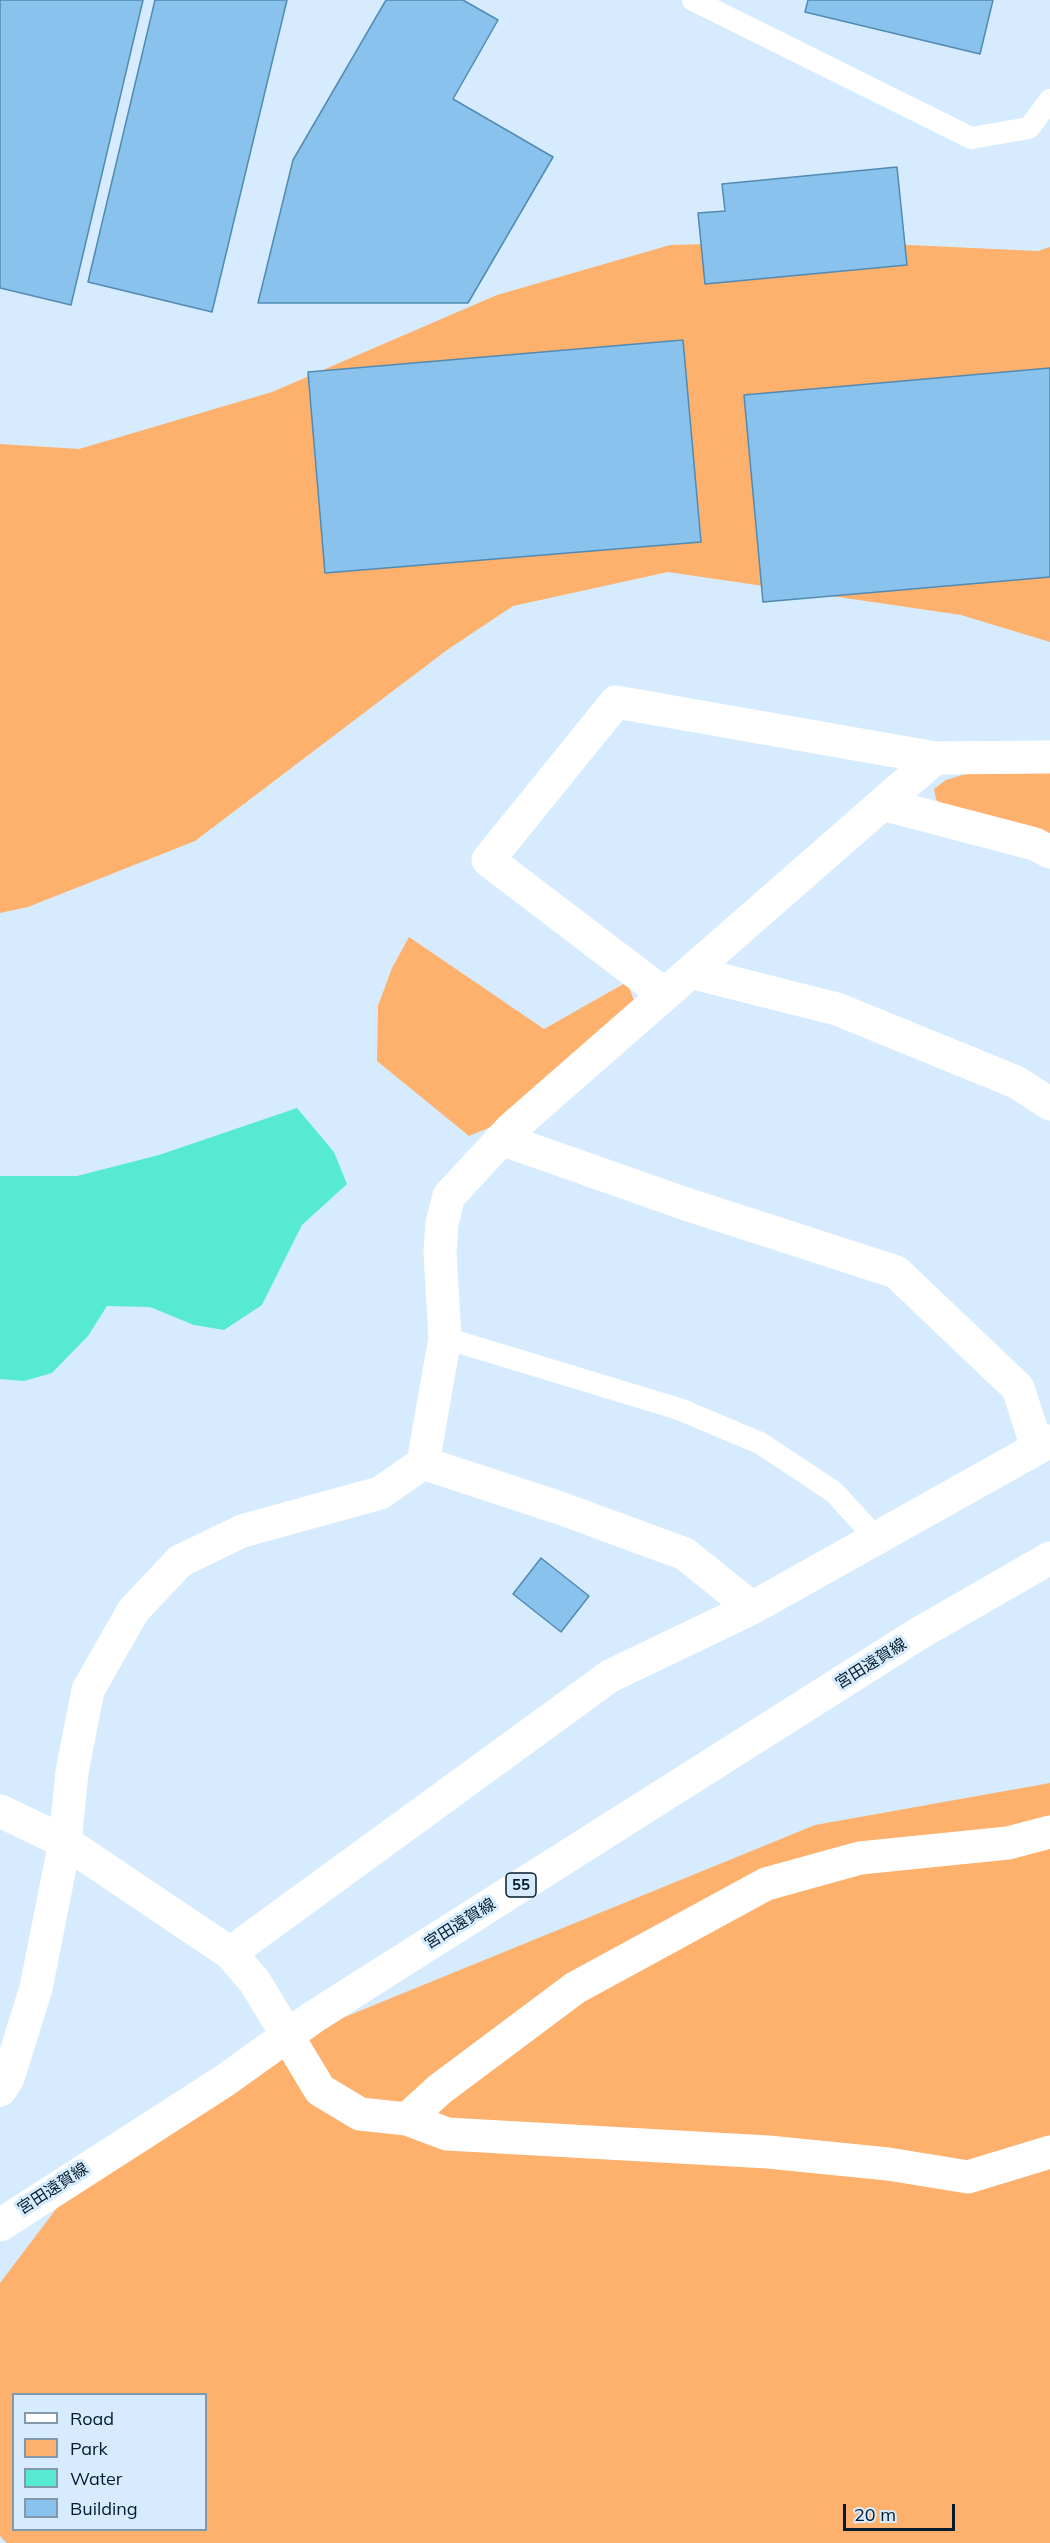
<!DOCTYPE html>
<meta charset="utf-8">
<style>
body{margin:0}
#map{position:relative;width:1050px;height:2543px;overflow:hidden;background:#d6ecfe;font-family:Mulish,sans-serif}
canvas{display:block}
.legend{position:absolute;left:12px;top:2393px;width:195px;height:138px;box-sizing:border-box;background:#d6ecfe;border:2px solid #8299aa;margin:0;padding:8px 10px;list-style:none;font-size:18px;color:#051c2b}
.legend li{display:flex;align-items:center;gap:12px;height:30px}
.legend b{width:30px;border:2px solid #8299aa}
.scale{position:absolute;left:843px;top:2504px;width:112px;height:27px;box-sizing:border-box;border:3px solid #051c2b;border-top:0;padding-left:8px;font-size:18px;line-height:21px;white-space:nowrap;color:#051c2b;-webkit-text-stroke:4px #d6ecfe;paint-order:stroke}
</style>
<div id="map">
<canvas width="1050" height="2543"></canvas>
<ul class="legend">
<li><b style="height:8px;background:#fff"></b>Road</li>
<li><b style="height:16px;background:#feb06d"></b>Park</li>
<li><b style="height:16px;background:#57ead3"></b>Water</li>
<li><b style="height:16px;background:#89c2ec"></b>Building</li>
</ul>
<div class="scale">20 m</div>
</div>
<script>
const g = document.querySelector('canvas').getContext('2d');
g.lineJoin = 'round';
function fillPath(path, color) {
  g.fillStyle = color;
  g.fill(path, 'evenodd');
}
function shape(rows) {
  const path = new Path2D();
  for (const r of rows) {
    path.moveTo(r[0], r[1]);
    for (let i = 2; i < r.length; i += 2) path.lineTo(r[i], r[i + 1]);
  }
  return path;
}
function strokePath(path, color, width, dash) {
  g.strokeStyle = color;
  g.lineWidth = width;
  g.lineCap = dash ? 'butt' : 'round';
  g.setLineDash(dash || []);
  g.stroke(path);
}
function label(font, color, halo, rows, align = 'center') {
  g.font = font + ' Mulish,"Noto Sans JP",sans-serif';
  g.lineWidth = 6;
  g.setLineDash([]);
  g.textBaseline = 'middle';
  g.strokeStyle = halo;
  g.fillStyle = color;
  for (const [text, x, y, turn = 0] of rows) {
    g.save();
    g.translate(x, y);
    g.rotate((+turn || 0) * Math.PI / 180);
    g.textAlign = isNaN(turn) ? turn : align;
    if (halo) g.strokeText(text, 0, 0);
    g.fillText(text, 0, 0);
    g.restore();
  }
}
fillPath(shape([
 [823,241,1038,251,1050,247,1050,642,961,615,668,572,513,606,447,650,195,841,28,907,0,913,0,444,79,449,272,392,497,295,670,245],
 [979,770,1050,771,1050,843,946,809,936,799,934,789,946,780],
 [409,937,544,1029,627,982,635,1003,491,1127,469,1136,377,1061,378,1006,392,968],
 [1050,1783,1050,2543,7,2543,0,2536,0,2283,72,2188,286,2041,815,1825],
 [14,2394,206,2394,206,2530,14,2530]
]), '#feb06d');
fillPath(shape([
 [297,1108,334,1152,347,1184,302,1225,262,1305,224,1330,194,1325,150,1307,107,1306,88,1336,52,1373,24,1381,0,1379,0,1176,77,1176,159,1155]
]), '#57ead3');
const building = shape([
 [0,0,143,0,71,305,0,288,0,0],
 [155,0,287,0,212,312,88,282,155,0],
 [386,0,463,0,498,20,453,99,553,157,468,303,258,303,293,160,386,0],
 [808,0,993,0,980,54,805,12,808,0],
 [897,167,907,265,705,284,698,213,725,211,722,184,897,167],
 [683,340,701,542,325,573,308,372,683,340],
 [1050,368,1050,577,763,602,744,395,1050,368],
 [541,1558,589,1596,561,1632,513,1594,541,1558]
]);
fillPath(building, '#89c2ec');
strokePath(building, '#528ab1', 1.5);
strokePath(shape([
 [693,0,971,138,1029,128,1050,100],
 [445,1338,679,1409,760,1443,834,1492,875,1537]
]), '#fff', 22);
strokePath(shape([
 [882,804,1035,844,1050,852],
 [690,972,837,1009,1016,1082,1050,1104],
 [664,994,488,860,616,702,935,758],
 [501,1139,686,1204,896,1272,1018,1388,1037,1447],
 [423,1463,560,1508,685,1554,752,1608],
 [0,1811,65,1842,230,1953,255,1982,320,2090,360,2114,407,2119,447,2134,768,2152,888,2164,968,2177,1050,2152],
 [230,1953,610,1676,752,1608,1050,1441],
 [0,2090,8,2078,36,1988,65,1842,72,1772,88,1690,133,1611,180,1561,242,1531,380,1493,423,1463,445,1338,440,1252,442,1223,449,1196,511,1129,935,758,1050,757],
 [407,2119,440,2089,575,1988,766,1884,860,1858,1008,1843,1050,1832]
]), '#fff', 33);
strokePath(shape([
 [0,2225,224,2081,315,2016,918,1634,1050,1558]
]), '#fff', 33);
for (const [x, y, w] of [
 [521,1885,30]
]) {
  const box = new Path2D();
  box.roundRect(x - w / 2, y - 12, w, 24, 4.5);
  g.fillStyle = '#d6ecfe';
  g.fill(box);
  strokePath(box, '#051c2b', 1.5);
}
label('bold 15px', '#051c2b', null, [
 ["55",521,1885]
]);
label('16px', '#051c2b', '#d6ecfe', [
 ["宮田遠賀線",871,1664,-32],
 ["宮田遠賀線",460,1924,-32],
 ["宮田遠賀線",53,2189,-33]
]);
</script>
